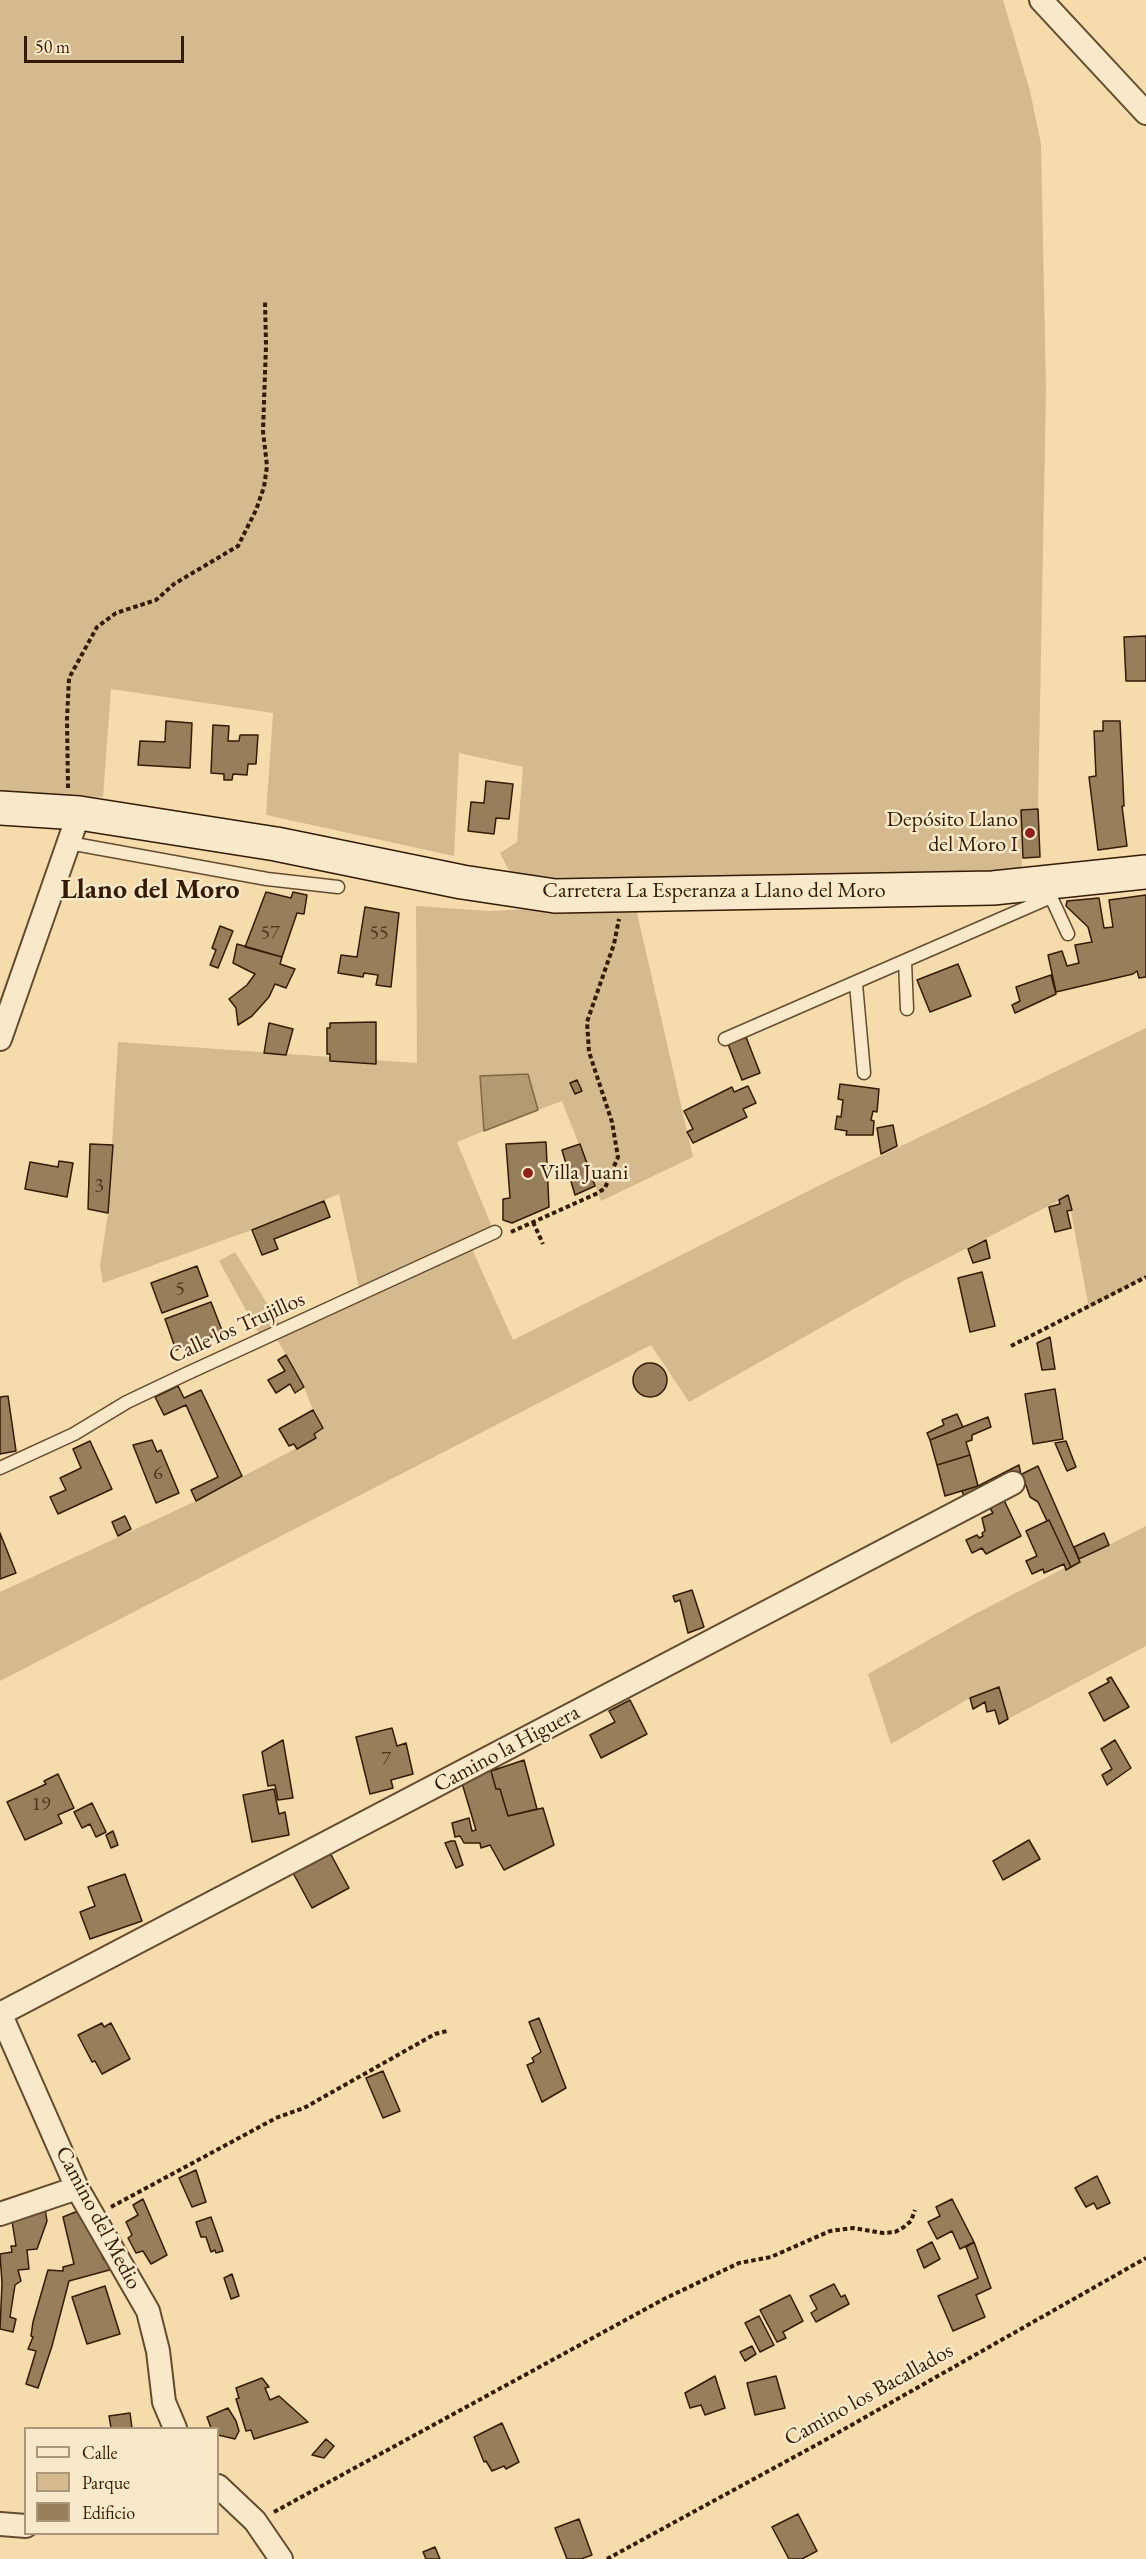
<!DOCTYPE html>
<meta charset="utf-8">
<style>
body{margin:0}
#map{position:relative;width:1146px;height:2559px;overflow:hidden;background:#f6dbac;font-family:"EB Garamond",serif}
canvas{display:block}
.legend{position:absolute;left:24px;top:2427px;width:195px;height:108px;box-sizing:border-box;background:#f9e8c9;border:2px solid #aa967b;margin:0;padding:8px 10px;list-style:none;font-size:18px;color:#331b05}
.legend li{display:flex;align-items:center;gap:12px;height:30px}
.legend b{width:30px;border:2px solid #aa967b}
.scale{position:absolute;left:24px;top:36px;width:160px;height:27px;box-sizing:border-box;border:3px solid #331b05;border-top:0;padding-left:8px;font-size:18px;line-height:21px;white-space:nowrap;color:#331b05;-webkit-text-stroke:4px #f9e8c9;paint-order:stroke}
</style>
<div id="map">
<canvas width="1146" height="2559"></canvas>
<ul class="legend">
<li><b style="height:8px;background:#f9e8c9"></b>Calle</li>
<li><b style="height:16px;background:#d5ba90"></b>Parque</li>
<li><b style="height:16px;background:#987f5c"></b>Edificio</li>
</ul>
<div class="scale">50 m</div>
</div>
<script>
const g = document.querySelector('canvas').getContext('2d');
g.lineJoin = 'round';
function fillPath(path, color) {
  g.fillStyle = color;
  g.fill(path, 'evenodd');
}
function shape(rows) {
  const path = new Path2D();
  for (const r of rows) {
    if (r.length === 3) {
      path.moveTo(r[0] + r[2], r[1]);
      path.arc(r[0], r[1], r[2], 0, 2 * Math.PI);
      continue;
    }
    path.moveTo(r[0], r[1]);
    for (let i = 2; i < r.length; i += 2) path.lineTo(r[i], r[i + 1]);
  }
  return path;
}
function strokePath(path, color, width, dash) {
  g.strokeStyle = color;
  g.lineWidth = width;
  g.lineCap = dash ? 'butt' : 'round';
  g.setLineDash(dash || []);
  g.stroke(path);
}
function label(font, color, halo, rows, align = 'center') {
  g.font = font + ' "EB Garamond",serif';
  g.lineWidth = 5;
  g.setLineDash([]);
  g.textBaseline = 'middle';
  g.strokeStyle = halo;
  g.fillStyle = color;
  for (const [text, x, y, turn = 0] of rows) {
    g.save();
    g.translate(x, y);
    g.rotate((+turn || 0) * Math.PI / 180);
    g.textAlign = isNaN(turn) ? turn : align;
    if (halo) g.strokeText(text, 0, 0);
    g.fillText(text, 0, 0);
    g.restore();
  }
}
fillPath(shape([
 [0,0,1003,0,1030,91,1041,144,1046,390,1038,809,1021,810,1022,874,564,883,512,877,500,853,517,842,523,767,459,753,454,856,266,815,273,713,111,689,103,797,0,794],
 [635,904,693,1157,601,1201,562,1101,538,1110,527,1074,480,1076,484,1131,457,1142,492,1227,359,1288,339,1194,252,1230,103,1283,100,1266,108,1213,118,1042,417,1063,416,906,489,911],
 [1146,1028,1146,1277,1089,1308,1068,1196,907,1279,689,1402,651,1345,0,1681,0,1592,196,1501,316,1438,314,1434,323,1428,313,1410,304,1387,277,1339,472,1249,513,1340,818,1186],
 [235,1252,280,1324,259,1334,219,1261],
 [1146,1526,1146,1646,1008,1719,999,1687,970,1698,891,1744,868,1674,973,1615]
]), '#d5ba90');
const water = shape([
 [528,1074,538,1110,484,1131,480,1076,528,1074]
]);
fillPath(water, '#b49a73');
strokePath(water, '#806747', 1.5);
const building = shape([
 [1146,636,1146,681,1126,681,1124,637,1146,636],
 [166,721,192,723,190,768,138,765,140,741,165,742,166,721],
 [1103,721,1120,721,1124,806,1122,806,1127,846,1098,850,1089,777,1096,776,1094,731,1103,731,1103,721],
 [213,725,229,726,228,741,239,741,240,735,258,735,256,764,248,764,247,775,233,774,232,780,224,780,224,774,211,773,213,725],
 [486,781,513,784,509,819,496,818,494,834,468,831,471,802,484,803,486,781],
 [1038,809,1040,857,1023,858,1021,810,1038,809],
 [266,892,291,898,293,892,307,895,304,914,297,913,282,957,245,947,266,892],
 [1146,895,1146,977,1139,978,1137,971,1133,974,1056,992,1048,955,1062,951,1067,966,1079,963,1075,945,1092,942,1088,927,1066,906,1067,901,1099,898,1104,928,1113,927,1109,900,1146,895],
 [365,907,399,913,391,987,376,985,378,975,364,973,363,977,338,973,341,955,357,957,365,907],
 [220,926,233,931,218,968,210,965,216,950,212,948,220,926],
 [237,944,282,957,280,964,295,969,286,988,275,984,269,997,252,1016,238,1025,236,1008,229,999,247,985,255,974,233,963,237,944],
 [958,964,971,996,930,1012,917,980,958,964],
 [1051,975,1056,994,1015,1013,1012,1005,1020,1001,1016,987,1051,975],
 [376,1022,376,1064,330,1061,330,1054,327,1054,327,1028,330,1028,330,1023,376,1022],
 [269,1023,293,1029,286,1055,264,1053,269,1023],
 [746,1037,760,1073,742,1080,728,1044,746,1037],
 [577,1080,582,1091,575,1094,570,1083,577,1080],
 [840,1084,879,1089,877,1112,873,1111,871,1120,874,1121,873,1135,846,1135,847,1131,835,1129,837,1116,841,1117,843,1100,838,1099,840,1084],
 [748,1086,756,1103,743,1109,747,1117,693,1143,687,1132,693,1129,684,1111,732,1087,734,1092,748,1086],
 [893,1125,897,1146,881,1154,877,1128,893,1125],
 [546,1142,549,1207,512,1223,503,1220,503,1199,510,1198,506,1144,546,1142],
 [90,1144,113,1145,108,1213,88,1209,90,1144],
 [580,1144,595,1186,575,1195,562,1150,580,1144],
 [59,1161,73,1163,67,1197,25,1189,30,1162,58,1167,59,1161],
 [1068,1195,1072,1210,1067,1211,1071,1228,1055,1232,1049,1207,1060,1204,1059,1200,1068,1195],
 [324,1201,330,1217,274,1239,278,1249,262,1255,252,1230,324,1201],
 [986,1240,990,1258,973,1263,968,1249,986,1240],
 [197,1266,208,1296,162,1313,151,1283,197,1266],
 [982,1272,995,1326,970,1332,958,1278,982,1272],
 [211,1302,223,1333,176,1350,165,1319,211,1302],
 [1050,1337,1055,1369,1042,1370,1037,1343,1050,1337],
 [286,1355,304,1387,295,1393,290,1384,276,1393,268,1380,285,1371,278,1360,286,1355],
 [650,1380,17],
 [178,1386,184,1398,201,1390,242,1476,196,1501,191,1490,218,1477,186,1405,164,1415,155,1397,178,1386],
 [1055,1389,1063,1439,1033,1444,1025,1394,1055,1389],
 [8,1396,16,1451,0,1454,0,1397,8,1396],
 [313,1410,323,1428,314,1434,316,1438,297,1449,294,1444,289,1446,279,1429,313,1410],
 [957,1414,963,1427,930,1440,927,1433,944,1425,942,1420,957,1414],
 [988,1417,991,1427,972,1435,972,1440,966,1442,970,1455,937,1465,930,1440,988,1417],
 [152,1440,157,1452,161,1450,179,1493,156,1503,133,1445,152,1440],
 [90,1441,112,1489,58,1514,50,1497,66,1490,60,1478,81,1468,73,1449,90,1441],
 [1066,1441,1076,1467,1067,1471,1055,1443,1066,1441],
 [970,1455,978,1486,945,1496,937,1465,970,1455],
 [1019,1465,1021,1475,966,1502,962,1491,978,1486,1019,1465],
 [1038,1466,1080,1562,1071,1567,1049,1520,1047,1521,1038,1502,1030,1497,1022,1474,1038,1466],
 [1003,1498,1021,1536,986,1554,982,1548,972,1553,966,1540,977,1535,979,1538,983,1536,982,1533,985,1531,982,1518,993,1513,988,1505,1003,1498],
 [125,1516,131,1529,118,1536,112,1522,125,1516],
 [1049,1520,1071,1567,1066,1570,1064,1564,1044,1573,1043,1569,1032,1574,1026,1561,1037,1556,1026,1531,1049,1520],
 [0,1533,16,1573,0,1579,0,1533],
 [1104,1533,1109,1545,1079,1559,1074,1547,1104,1533],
 [692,1590,704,1627,688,1633,680,1600,675,1602,673,1596,692,1590],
 [1111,1677,1129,1707,1104,1721,1089,1693,1109,1682,1107,1679,1111,1677],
 [999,1687,1008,1719,999,1724,995,1710,987,1712,985,1702,973,1709,970,1698,999,1687],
 [630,1700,647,1734,601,1758,590,1735,615,1722,609,1711,630,1700],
 [392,1728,397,1746,406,1743,413,1774,391,1780,393,1788,370,1794,356,1737,392,1728],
 [283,1740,293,1798,278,1800,275,1785,268,1786,262,1752,283,1740],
 [1115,1740,1131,1768,1107,1785,1102,1775,1112,1769,1101,1749,1115,1740],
 [524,1760,537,1809,508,1816,500,1789,496,1789,491,1771,524,1760],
 [496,1765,498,1769,491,1771,496,1789,500,1789,508,1816,543,1808,554,1845,504,1870,490,1845,481,1848,480,1843,464,1843,460,1836,455,1837,452,1823,469,1818,472,1831,476,1830,462,1783,496,1765],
 [58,1774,74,1808,58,1815,62,1823,25,1840,7,1802,46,1784,44,1781,58,1774],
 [274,1789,279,1814,285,1812,289,1835,252,1842,243,1795,274,1789],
 [92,1803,106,1832,96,1837,90,1824,82,1828,74,1812,92,1803],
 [113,1831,118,1845,111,1848,106,1835,113,1831],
 [1029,1840,1040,1859,1003,1880,993,1861,1029,1840],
 [451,1841,455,1841,463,1865,456,1868,445,1843,451,1841],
 [329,1851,349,1888,312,1908,292,1871,329,1851],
 [125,1874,142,1921,90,1939,80,1912,95,1906,88,1887,125,1874],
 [539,2018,566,2088,542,2102,527,2065,534,2062,532,2058,541,2052,529,2022,539,2018],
 [102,2023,104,2027,111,2023,130,2059,102,2074,95,2061,92,2062,78,2035,102,2023],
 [383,2071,400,2111,383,2118,366,2078,383,2071],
 [196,2170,206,2202,192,2207,179,2178,196,2170],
 [1097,2176,1110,2203,1097,2209,1094,2203,1086,2207,1075,2188,1097,2176],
 [143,2199,167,2255,151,2264,143,2251,136,2253,128,2238,132,2235,126,2222,138,2215,133,2205,143,2199],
 [952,2199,974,2242,960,2249,952,2231,937,2239,928,2222,940,2216,936,2207,952,2199],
 [45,2209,47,2221,37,2249,27,2250,29,2269,18,2270,21,2281,15,2285,10,2317,16,2319,13,2332,0,2329,2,2283,0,2254,12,2252,11,2246,16,2246,12,2221,19,2220,17,2213,45,2209],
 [78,2211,98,2237,103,2259,109,2258,113,2269,69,2281,52,2346,38,2388,26,2384,36,2351,28,2349,33,2337,31,2336,33,2322,48,2270,63,2271,63,2267,74,2264,63,2217,78,2211],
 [211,2217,223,2251,216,2253,215,2250,211,2252,206,2237,201,2237,196,2222,211,2217],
 [932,2242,940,2259,924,2268,917,2250,932,2242],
 [974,2242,991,2288,976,2295,985,2317,953,2331,938,2296,978,2278,966,2247,974,2242],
 [232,2274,239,2296,231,2299,224,2278,232,2274],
 [834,2284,841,2297,845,2295,849,2304,816,2322,811,2313,817,2309,810,2296,834,2284],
 [105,2286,120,2334,87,2344,72,2297,105,2286],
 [790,2295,803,2321,783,2332,786,2338,777,2342,760,2310,790,2295],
 [759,2316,774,2345,760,2352,745,2323,759,2316],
 [752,2346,756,2354,745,2361,740,2352,752,2346],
 [715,2376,725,2408,705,2415,701,2405,690,2408,685,2393,715,2376],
 [776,2376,785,2408,755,2415,747,2383,776,2376],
 [262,2378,269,2387,265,2388,270,2400,279,2396,308,2422,254,2439,251,2430,246,2431,236,2399,239,2398,236,2388,262,2378],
 [228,2408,236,2421,239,2431,235,2439,218,2435,218,2428,211,2428,207,2417,228,2408],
 [130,2413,132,2428,111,2428,109,2416,130,2413],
 [502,2423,519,2462,506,2469,504,2466,492,2471,486,2461,484,2462,474,2437,502,2423],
 [326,2439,334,2446,324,2458,312,2455,326,2439],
 [798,2514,817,2551,802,2559,789,2559,772,2527,798,2514],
 [579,2519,592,2555,581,2559,567,2559,555,2528,579,2519],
 [435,2547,440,2559,426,2559,423,2552,435,2547]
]);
fillPath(building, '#987f5c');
strokePath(building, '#331b05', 1.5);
const service = shape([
 [69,843,267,879,338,887],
 [1051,897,1068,934],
 [905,962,907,1009],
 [856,984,864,1073],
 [725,1039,1051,897,1050,887],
 [0,1468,74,1434,127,1402,186,1374,495,1232]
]);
const minor = shape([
 [1041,0,1146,113],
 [0,1039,79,813],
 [0,2013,77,2188,148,2311,158,2351,164,2402,175,2428],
 [0,2014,1013,1483],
 [0,2214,77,2188],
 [218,2486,255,2521,281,2559],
 [0,2524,26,2526]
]);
const secondary = shape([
 [0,808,79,813,276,844,462,882,555,896,993,888,1146,872]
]);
strokePath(service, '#644b2f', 15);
strokePath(minor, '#644b2f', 26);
strokePath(secondary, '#331b05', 36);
strokePath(shape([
 [68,788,67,719,69,678,97,627,116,613,156,600,174,584,238,546,256,510,264,487,267,466,263,431,266,345,265,301],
 [533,1222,543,1244],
 [511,1232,598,1193,605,1188,618,1157,612,1122,589,1052,587,1022,614,944,619,919],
 [1011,1346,1146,1277],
 [111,2207,276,2118,304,2108,435,2034,447,2031],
 [274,2512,664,2299,739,2263,771,2257,830,2231,853,2228,883,2233,895,2232,904,2227,911,2221,915,2210],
 [607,2559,818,2444,1146,2258]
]), '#331b05', 4, [4.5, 3]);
strokePath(service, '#f9e8c9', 12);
strokePath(minor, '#f9e8c9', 22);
strokePath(secondary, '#f9e8c9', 33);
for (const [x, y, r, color] of [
 [1030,833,6,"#8f2418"],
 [528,1173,6,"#8f2418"]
]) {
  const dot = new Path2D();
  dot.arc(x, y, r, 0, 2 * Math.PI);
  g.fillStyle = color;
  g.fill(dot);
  strokePath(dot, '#f9e8c9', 2);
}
label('20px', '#4c341b', null, [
 ["57",270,934],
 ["55",379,934],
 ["3",99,1187],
 ["5",180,1290],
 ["6",158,1474],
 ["7",386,1760],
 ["19",41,1805]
]);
label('22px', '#331b05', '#f9e8c9', [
 ["Depósito Llano",1018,820],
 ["del Moro I",1018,845],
 ["Villa Juani",540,1173,"left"]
], 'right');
label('22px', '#331b05', '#f9e8c9', [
 ["Carretera La Esperanza a Llano del Moro",714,891],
 ["Calle los Trujillos",237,1328,-24],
 ["Camino la Higuera",507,1749,-28],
 ["Camino del Medio",98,2218,62],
 ["Camino los Bacallados",869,2395,-29]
]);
label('bold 28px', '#331b05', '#f9e8c9', [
 ["Llano del Moro",150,890]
]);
</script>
